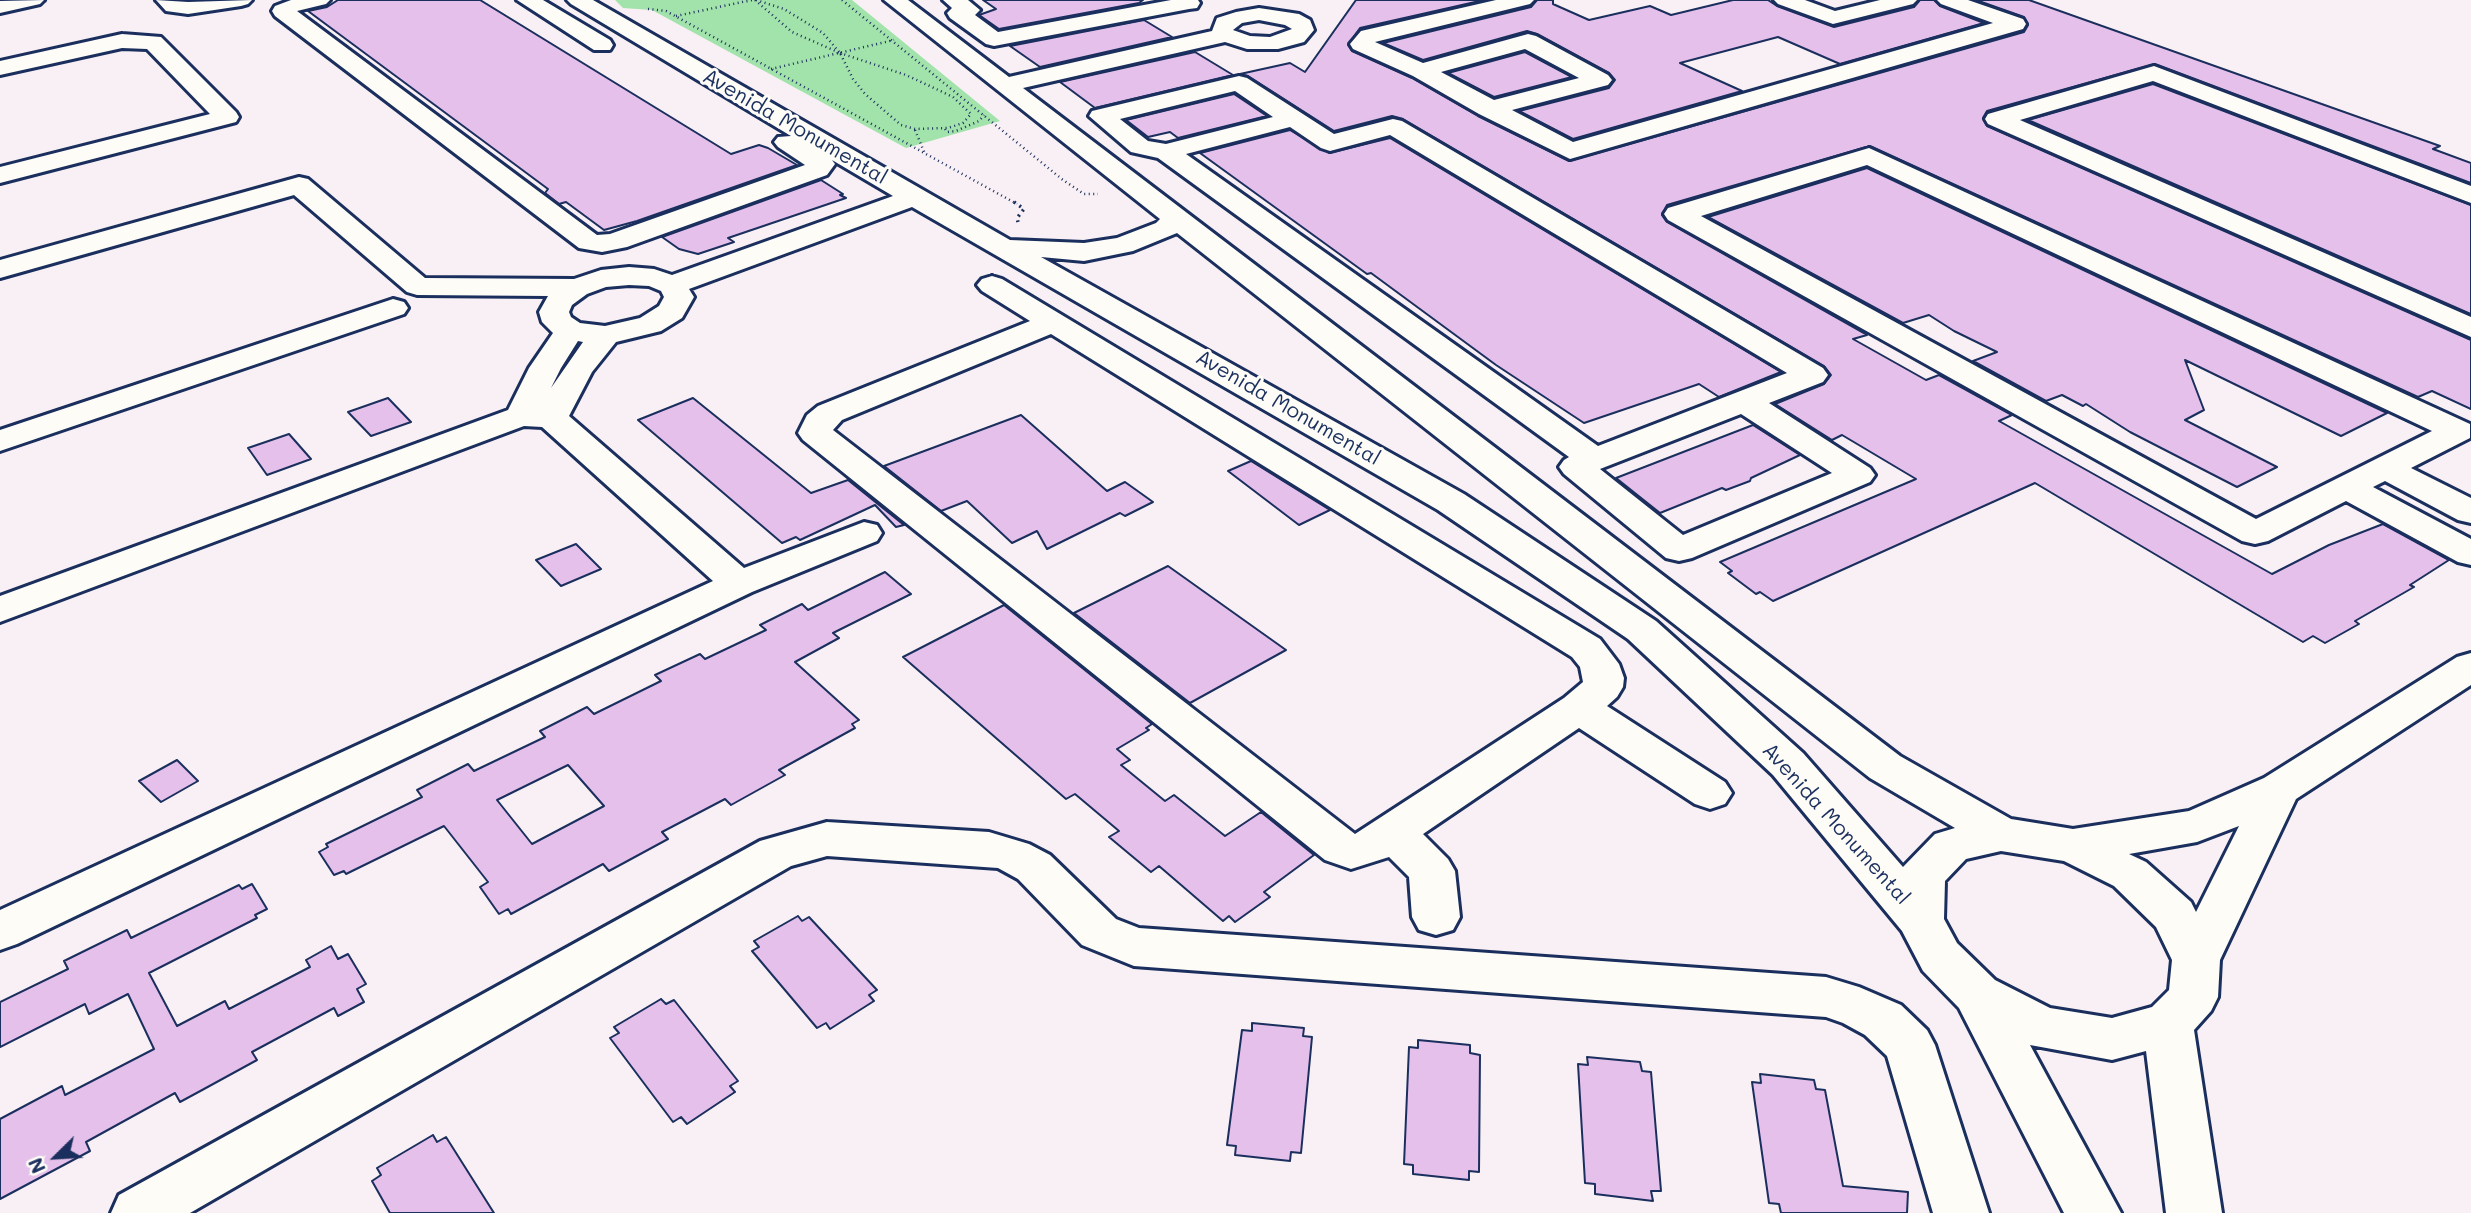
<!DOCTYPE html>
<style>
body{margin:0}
#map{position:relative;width:2471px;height:1213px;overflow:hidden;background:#f8f0f4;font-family:Mali,sans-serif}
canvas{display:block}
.north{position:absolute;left:21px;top:1122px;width:70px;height:70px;-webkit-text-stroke:5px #fdfcf7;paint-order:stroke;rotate:246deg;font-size:19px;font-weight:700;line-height:28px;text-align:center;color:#1b2f5e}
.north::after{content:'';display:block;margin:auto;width:24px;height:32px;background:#1b2f5e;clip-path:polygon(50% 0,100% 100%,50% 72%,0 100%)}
</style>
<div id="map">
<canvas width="2471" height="1213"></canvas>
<div class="north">N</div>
</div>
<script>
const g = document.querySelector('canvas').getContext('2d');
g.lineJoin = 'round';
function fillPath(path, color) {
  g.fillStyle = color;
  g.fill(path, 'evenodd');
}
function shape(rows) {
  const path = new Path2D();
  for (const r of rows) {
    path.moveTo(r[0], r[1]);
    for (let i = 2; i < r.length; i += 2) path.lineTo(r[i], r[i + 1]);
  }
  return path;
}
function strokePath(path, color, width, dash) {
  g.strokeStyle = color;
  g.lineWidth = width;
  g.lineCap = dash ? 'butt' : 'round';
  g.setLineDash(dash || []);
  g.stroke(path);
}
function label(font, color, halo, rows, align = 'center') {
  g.font = font + ' Mali,sans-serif';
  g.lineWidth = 6;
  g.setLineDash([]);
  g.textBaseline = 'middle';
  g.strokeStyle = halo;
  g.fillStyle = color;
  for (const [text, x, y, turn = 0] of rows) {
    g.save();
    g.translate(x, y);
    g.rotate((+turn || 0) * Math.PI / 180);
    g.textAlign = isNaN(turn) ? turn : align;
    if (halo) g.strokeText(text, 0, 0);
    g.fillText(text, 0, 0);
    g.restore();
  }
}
fillPath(shape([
 [615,0,852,0,1000,121,906,148,652,10,623,8]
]), '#a2e2ab');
const building = shape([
 [338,0,480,0,731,154,759,145,768,148,797,165,637,221,604,230,566,202,559,204,545,193,548,189,308,11,327,7,338,0],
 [983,0,1143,0,1139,3,999,29,979,15,996,9,983,0],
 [1356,0,1484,0,1360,28,1348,45,1352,51,1412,78,1478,116,1569,161,2024,32,2028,25,2024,17,1976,0,2029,0,2440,146,2433,149,2471,163,2471,183,2155,64,1987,111,1983,118,1987,126,2471,340,2471,409,2432,391,2418,397,1870,146,1667,205,1662,215,1667,222,1867,335,1853,339,1926,380,1939,375,2012,415,1999,421,2272,574,2329,545,2383,524,2449,560,2410,585,2414,587,2355,621,2359,624,2325,643,2313,636,2303,642,2035,483,1773,601,1760,592,1756,594,1728,573,1732,571,1720,562,1916,479,1842,435,1832,440,1775,404,1824,384,1831,375,1824,366,1403,119,1392,116,1334,131,1248,76,1240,74,1290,63,1305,72,1356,0],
 [1537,0,1553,0,1553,4,1589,20,1650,6,1671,15,1733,0,1768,0,1777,6,1834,27,1914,7,1920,0,1934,0,1940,6,1984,23,1840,64,1778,37,1680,63,1742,91,1573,139,1519,111,1609,88,1615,80,1609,73,1537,34,1527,31,1423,60,1383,43,1531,7,1537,0],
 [1144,20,1172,37,1040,67,1010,46,1144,20],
 [1195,52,1233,75,1095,108,1060,82,1195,52],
 [1525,52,1572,77,1494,97,1448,73,1525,52],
 [2153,84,2471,205,2471,314,2028,120,2153,84],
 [1234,94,1267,116,1178,138,1170,132,1148,137,1126,120,1234,94],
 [1290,130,1329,153,1390,138,1781,372,1719,397,1699,384,1584,423,1496,365,1371,273,1367,274,1200,153,1290,130],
 [1867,168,2387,413,2341,436,2185,360,2204,410,2185,420,2277,467,2237,487,2130,432,2086,404,2083,406,2062,395,2046,401,1973,361,1997,352,1954,331,1929,315,1903,323,1708,217,1867,168],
 [821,180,843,194,840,195,846,198,728,238,734,242,698,254,679,249,662,237,821,180],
 [388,398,411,422,371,436,348,412,388,398],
 [693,398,811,493,848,480,904,525,896,527,875,505,800,540,796,537,782,543,638,420,693,398],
 [1021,415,1107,491,1125,482,1153,502,1125,516,1120,513,1047,549,1037,531,1012,543,967,501,941,511,884,466,1021,415],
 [1753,425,1800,455,1751,478,1750,481,1726,490,1722,488,1660,513,1616,478,1753,425],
 [289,434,311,459,267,475,248,448,289,434],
 [1251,461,1330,510,1299,525,1228,471,1251,461],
 [576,544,601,569,561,586,536,560,576,544],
 [1168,566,1241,618,1286,650,1190,703,1074,613,1168,566],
 [885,572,911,594,833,633,839,638,795,662,859,720,852,724,855,728,779,770,785,775,731,805,725,799,662,832,668,839,609,871,603,864,511,914,508,909,499,914,480,887,488,882,444,826,346,874,344,871,334,875,319,852,328,847,326,844,422,797,417,790,468,764,474,771,545,737,540,731,587,707,594,714,661,681,655,675,700,654,705,659,766,630,760,625,802,604,808,610,885,572],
 [568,765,604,806,532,844,497,800,568,765],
 [1004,605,1152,724,1146,728,1149,730,1117,749,1130,760,1121,765,1165,801,1174,795,1225,836,1261,812,1314,855,1264,892,1270,897,1235,922,1229,916,1223,921,1159,866,1151,872,1109,837,1119,831,1075,794,1066,799,903,657,1004,605],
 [177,760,198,781,161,802,139,781,177,760],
 [252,884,267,909,255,915,257,918,149,973,177,1026,225,1001,229,1009,310,967,306,960,331,946,338,959,348,954,366,984,357,989,364,1002,338,1016,334,1008,252,1052,257,1060,204,1089,180,1102,175,1093,86,1142,90,1151,0,1199,0,1119,62,1086,65,1095,154,1049,128,994,89,1014,85,1004,0,1047,0,1002,68,969,64,961,127,930,131,938,239,885,242,889,252,884],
 [798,916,802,921,809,917,877,990,869,995,874,1001,830,1029,826,1023,817,1028,752,951,759,947,754,941,798,916],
 [661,999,666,1004,674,1000,738,1081,730,1086,735,1092,687,1124,681,1117,673,1122,610,1038,619,1033,614,1027,661,999],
 [1252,1023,1304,1028,1303,1036,1312,1037,1301,1153,1291,1152,1290,1161,1235,1155,1236,1146,1227,1145,1242,1030,1252,1031,1252,1023],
 [1418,1040,1470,1045,1470,1053,1480,1055,1479,1172,1469,1171,1469,1180,1413,1174,1413,1165,1404,1164,1409,1047,1418,1048,1418,1040],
 [1587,1057,1640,1062,1642,1071,1651,1072,1661,1191,1651,1191,1653,1201,1595,1194,1595,1184,1585,1183,1578,1064,1588,1065,1587,1057],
 [1760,1074,1814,1080,1816,1089,1825,1090,1843,1186,1908,1192,1907,1213,1781,1213,1779,1204,1769,1203,1752,1082,1761,1083,1760,1074],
 [433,1135,437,1142,446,1137,494,1213,390,1213,372,1181,381,1175,377,1168,433,1135]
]);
fillPath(building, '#e4c0ea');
strokePath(building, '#1b2f5e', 2);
const minor = shape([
 [44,0,40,4,0,13,0,1,44,0],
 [156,0,188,2,252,0,248,4,241,6,188,14,166,11,156,0],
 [291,0,330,0,326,4,297,11,597,235,610,234,805,165,778,147,774,142,778,137,791,136,571,4,567,0,593,0,1010,240,1084,243,1117,238,1156,223,1160,219,884,0,908,0,1009,77,1212,31,1217,18,1236,12,1259,8,1299,14,1310,20,1314,30,1304,42,1278,49,1247,49,1225,42,1023,88,1900,756,2011,819,2073,829,2189,811,2264,778,2457,657,2471,653,2471,685,2296,799,2220,960,2218,997,2211,1011,2194,1030,2222,1213,2166,1213,2146,1051,2112,1060,2030,1045,2121,1213,2064,1213,1959,1008,1923,971,1902,931,1773,775,1628,639,1438,510,912,207,689,289,694,297,682,318,661,331,616,342,592,372,569,416,744,568,864,522,877,525,882,533,877,541,752,592,17,944,0,950,0,910,713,581,542,427,524,426,0,622,0,596,508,410,529,368,553,333,542,322,539,312,548,296,417,295,407,292,294,195,0,278,0,260,299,177,308,179,425,278,574,279,601,270,629,267,654,269,672,275,893,196,832,160,835,164,827,175,627,247,602,252,579,248,275,16,272,11,275,6,291,0],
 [1259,20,1285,25,1292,29,1270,37,1250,36,1233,30,1242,23,1259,20],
 [1177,233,1870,778,1955,828,1935,834,1903,867,1803,753,1656,621,1464,494,1041,257,1084,261,1133,251,1177,233],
 [629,285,649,286,661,291,664,297,659,306,640,318,605,326,580,323,571,317,569,312,572,305,587,294,606,287,629,285],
 [578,341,583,342,551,388,561,368,578,341],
 [2239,826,2196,912,2191,902,2146,862,2129,854,2197,842,2239,826],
 [2001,851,2064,861,2114,886,2156,927,2172,960,2169,990,2152,1007,2112,1018,2050,1008,1995,980,1957,943,1944,919,1945,881,1966,859,2001,851],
 [517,0,543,0,610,40,613,45,610,50,594,50,517,0],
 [943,0,968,0,980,10,975,15,998,32,1171,0,1198,0,1200,3,1197,8,1189,9,994,46,986,44,950,18,947,13,952,8,943,0],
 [1496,0,1534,0,1530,4,1375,42,1423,63,1528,34,1536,36,1608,75,1612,80,1608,85,1512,110,1573,142,1993,23,1941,4,1937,0,1968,0,2023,19,2026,24,2023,29,1570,159,1479,114,1413,76,1353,49,1350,44,1361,31,1496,0],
 [1525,49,1579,78,1494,100,1441,72,1525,49],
 [1774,0,1805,0,1835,11,1880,0,1917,0,1913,4,1833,24,1778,4,1774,0],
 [122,34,161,37,236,112,239,117,236,122,0,183,0,167,210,114,147,49,122,48,0,75,0,61,122,34],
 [2154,66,2471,186,2471,203,2153,81,2020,120,2471,317,2471,337,1988,124,1985,119,1988,114,2154,66],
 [1239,76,1247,78,1334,134,1393,119,1402,121,1823,368,1828,375,1823,382,1769,403,1870,468,1875,475,1870,482,1692,558,1679,561,1666,558,1564,474,1559,467,1564,460,1569,457,1158,158,1131,152,1089,116,1092,111,1239,76],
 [1235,91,1273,117,1166,144,1148,141,1120,119,1235,91],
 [1290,127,1321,148,1330,151,1390,135,1787,373,1598,446,1186,154,1290,127],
 [1741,414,1832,473,1683,535,1600,469,1741,414],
 [1869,148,2470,424,2470,438,2411,468,2471,498,2471,523,2458,520,2385,481,2373,487,2471,539,2471,565,2458,562,2346,501,2268,541,2255,544,2242,541,1668,220,1664,214,1668,208,1869,148],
 [1867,165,2432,431,2256,519,1701,216,1867,165],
 [992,276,1002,279,1600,639,1619,664,1624,678,1623,687,1617,697,1607,706,1725,782,1732,793,1725,804,1710,809,1695,804,1579,728,1423,834,1448,859,1455,871,1460,917,1453,930,1436,935,1419,930,1412,917,1409,877,1389,857,1351,869,1325,860,803,440,798,433,807,415,818,406,1030,321,982,291,977,285,982,279,992,276],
 [1051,334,1572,657,1580,667,1583,682,1564,698,1355,834,833,430,842,420,1051,334],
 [393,299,404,302,408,308,404,314,0,451,0,430,393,299],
 [827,822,989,832,1029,844,1050,855,1116,919,1139,928,1826,977,1859,987,1901,1005,1927,1030,1935,1045,1989,1213,1933,1213,1887,1056,1865,1035,1843,1023,1826,1017,1134,966,1082,945,1018,879,998,868,827,856,791,866,190,1213,111,1213,119,1195,760,841,827,822]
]);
strokePath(minor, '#1b2f5e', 6);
strokePath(shape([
 [755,0,792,32,840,53],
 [756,0,784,9,823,33,840,53],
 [842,0,1063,180,1084,194,1098,194],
 [648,9,666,11,1017,204],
 [676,16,752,0],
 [840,53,906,75,934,88,953,97,971,114,963,123,948,128,915,129,901,125,865,94,853,79,840,53],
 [771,69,894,40],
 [945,129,947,132,956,131,979,121,984,115],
 [915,130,925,154]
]), '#1b2f5e', 2.5, [1, 3.5]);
strokePath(shape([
 [1014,202,1024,209,1017,218,1018,222]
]), '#1b2f5e', 3.5, [2, 4.5]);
fillPath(minor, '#fdfcf7');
label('21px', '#1b2f5e', '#fdfcf7', [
 ["Avenida Monumental",795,127,30],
 ["Avenida Monumental",1288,408,30],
 ["Avenida Monumental",1836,824,48]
]);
</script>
